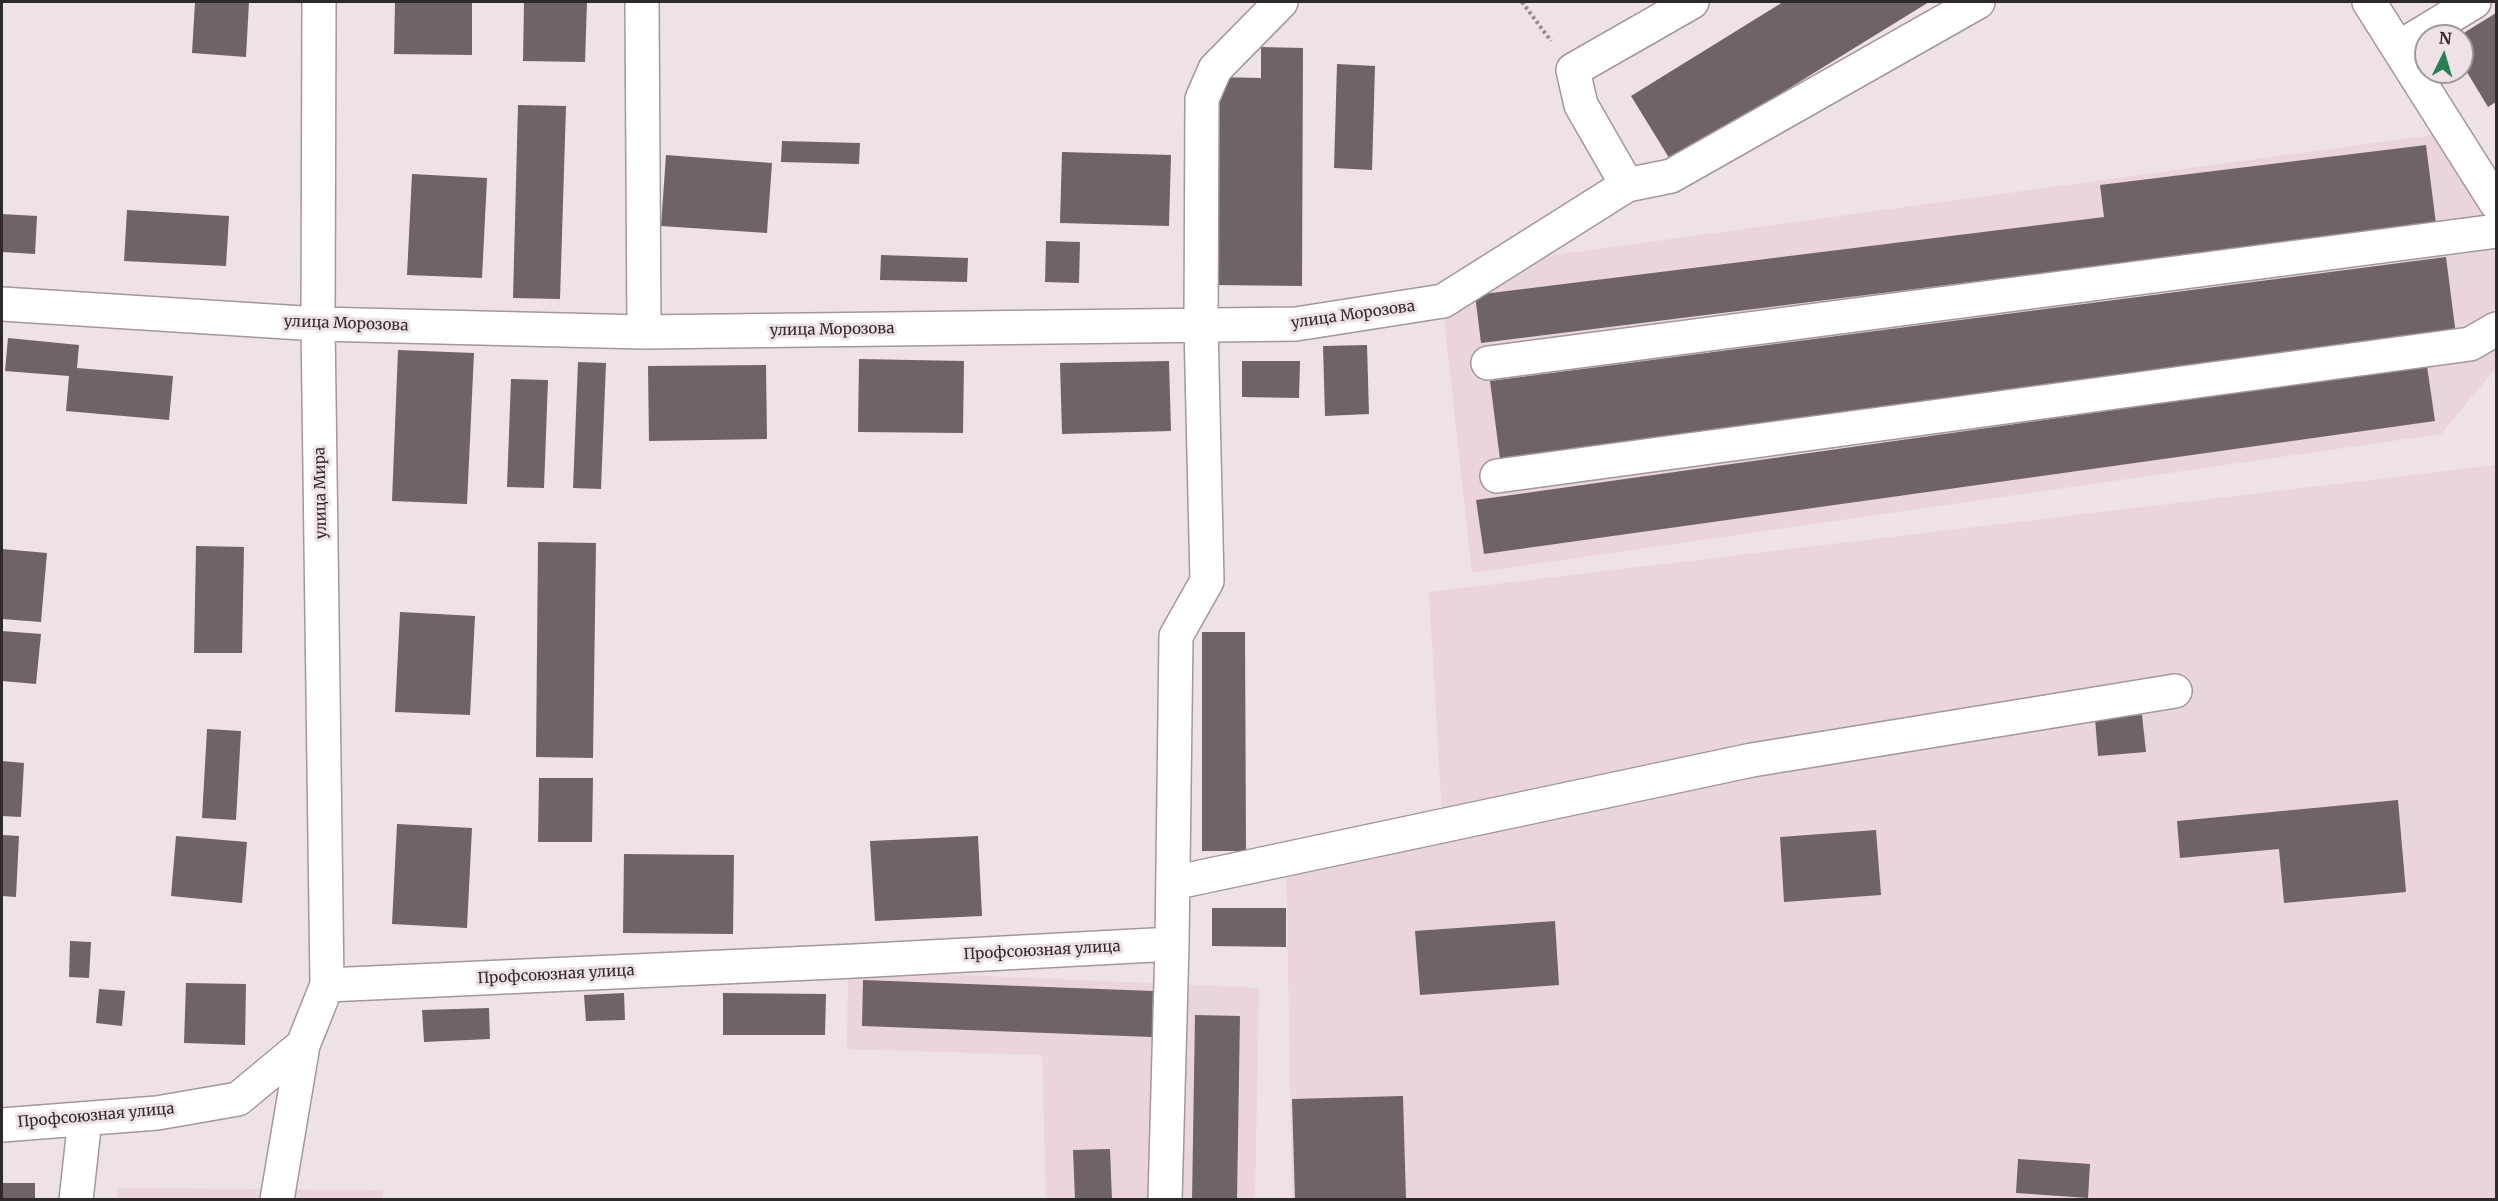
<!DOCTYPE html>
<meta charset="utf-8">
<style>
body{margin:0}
#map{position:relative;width:2498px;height:1201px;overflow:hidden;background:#eee2e6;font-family:Merriweather,serif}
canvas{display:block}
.frame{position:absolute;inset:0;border:3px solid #2e292b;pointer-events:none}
.north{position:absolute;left:2414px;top:24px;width:60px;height:60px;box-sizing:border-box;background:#eee2e6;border:2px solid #a1989b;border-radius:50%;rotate:5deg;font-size:16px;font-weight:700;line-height:24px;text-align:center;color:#2e292b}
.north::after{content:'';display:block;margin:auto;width:21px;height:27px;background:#267e53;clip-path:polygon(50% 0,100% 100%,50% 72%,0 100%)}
</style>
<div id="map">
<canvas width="2498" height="1201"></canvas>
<div class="frame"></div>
<div class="north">N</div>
</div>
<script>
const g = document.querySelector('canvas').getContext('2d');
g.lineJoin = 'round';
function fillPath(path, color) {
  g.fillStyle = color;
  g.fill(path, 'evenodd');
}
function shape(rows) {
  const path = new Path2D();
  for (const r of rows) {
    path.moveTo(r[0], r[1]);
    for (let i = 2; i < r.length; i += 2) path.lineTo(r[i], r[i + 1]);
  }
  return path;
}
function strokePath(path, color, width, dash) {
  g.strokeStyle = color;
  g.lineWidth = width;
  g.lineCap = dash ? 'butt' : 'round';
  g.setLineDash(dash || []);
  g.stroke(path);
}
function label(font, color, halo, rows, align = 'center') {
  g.font = font + ' Merriweather,serif';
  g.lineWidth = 6;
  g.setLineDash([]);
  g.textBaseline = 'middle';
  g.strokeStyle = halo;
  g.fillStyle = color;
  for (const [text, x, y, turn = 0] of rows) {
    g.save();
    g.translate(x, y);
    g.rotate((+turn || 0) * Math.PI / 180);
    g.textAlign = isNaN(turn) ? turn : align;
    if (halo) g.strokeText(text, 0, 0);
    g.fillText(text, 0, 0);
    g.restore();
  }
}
fillPath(shape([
 [2440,134,2496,225,2496,368,2441,434,1472,573,1443,309,1532,258],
 [2496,465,2496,1199,1292,1199,1286,850,1442,816,1429,592],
 [848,970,1259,988,1255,1199,1046,1199,1042,1055,847,1049],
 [118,1188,383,1190,383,1199,116,1200]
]), '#ead5dc');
fillPath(shape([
 [195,2,249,2,246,57,192,53],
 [395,2,472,2,472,55,394,54],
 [524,2,587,2,585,62,523,61],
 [1783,2,1929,2,1671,161,1631,96],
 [2496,13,2496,102,2488,107,2462,64,2462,34],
 [1261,47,1303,48,1302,286,1215,285,1216,77,1261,78],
 [1337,64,1375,66,1372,170,1334,168],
 [518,105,566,106,560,299,513,298],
 [782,141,860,143,859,164,781,162],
 [2426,145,2436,224,1481,343,1475,295,2104,217,2100,185],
 [1062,152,1171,155,1169,226,1060,223],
 [666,155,772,163,767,233,661,226],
 [412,174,487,178,482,278,407,275],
 [127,210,229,216,226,266,124,261],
 [2,214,37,216,35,254,2,252],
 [1046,241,1080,242,1079,283,1045,282],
 [881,255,968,258,967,282,880,280],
 [2446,257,2456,335,1500,459,1490,381],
 [8,338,79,345,77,368,173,376,169,420,66,411,69,376,5,371],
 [1367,345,1369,414,1325,416,1323,346],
 [398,350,474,353,467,504,392,501],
 [859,359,964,361,963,433,858,432],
 [1169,361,1171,431,1062,434,1060,363],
 [1242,361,1300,361,1299,398,1242,397],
 [578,362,606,363,601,489,573,488],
 [766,365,767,439,649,441,648,366],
 [2427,366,2435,421,1484,554,1476,500],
 [511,379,548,380,544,488,507,487],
 [538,542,596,543,593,758,536,757],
 [196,546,244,547,242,653,194,653],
 [2,549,47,553,41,622,2,619],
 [400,612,475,616,470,715,395,712],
 [2,631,41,634,36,684,2,681],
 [1202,632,1245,632,1246,851,1202,851],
 [2142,715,2146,752,2098,756,2095,718],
 [207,729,241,731,236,820,202,818],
 [2,761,24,763,21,817,2,816],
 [539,778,593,778,592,842,538,842],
 [2398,800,2406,892,2284,903,2279,849,2180,858,2177,821],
 [397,824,472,828,467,928,392,924],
 [1876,830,1881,895,1784,902,1780,837],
 [2,835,19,836,16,897,2,896],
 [176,836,247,842,242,903,171,896],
 [978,836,982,916,875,921,870,841],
 [624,854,734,855,733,934,623,933],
 [1212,908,1286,908,1286,947,1212,946],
 [1555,921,1559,985,1420,995,1415,931],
 [70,941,91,942,89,978,69,977],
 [863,980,1153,991,1152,1037,862,1026],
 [186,983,246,984,245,1045,184,1043],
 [99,989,125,991,122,1026,96,1023],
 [624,993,625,1020,586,1021,584,995],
 [723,993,826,994,825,1035,723,1035],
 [489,1008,490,1039,424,1042,422,1010],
 [1195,1015,1240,1016,1237,1200,1192,1200],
 [1403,1096,1406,1200,1295,1200,1292,1099],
 [1110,1149,1112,1200,1075,1200,1073,1150],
 [2018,1159,2090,1164,2088,1198,2016,1193],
 [2,1183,35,1183,35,1200,2,1200]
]), '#6e6367');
const minor = shape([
 [642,2,644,332],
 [1692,2,1573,70,1581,105,1627,185,1671,176,1978,2],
 [2369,2,2496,203],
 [2398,48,2474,2],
 [2,304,318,324,644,332,1296,324,1443,301,1627,185],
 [1488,363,2496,231],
 [1497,476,2470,344,2496,329],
 [1173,883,1752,760,2175,691],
 [327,985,855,961,1172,944],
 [2,1125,157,1113,238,1099,303,1045,327,985,318,324,319,2],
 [76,1200,85,1119],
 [277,1200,303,1045],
 [1165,1200,1172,944,1176,636,1207,581,1201,326,1202,99,1215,69,1281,2]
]);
strokePath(minor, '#a3979b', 36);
strokePath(shape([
 [1522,2,1551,41]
]), '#948b8e', 4, [3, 3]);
strokePath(minor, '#fff', 33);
label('15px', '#2e292b', '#eee2e6', [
 ["улица Морозова",1353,315,-8],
 ["улица Морозова",346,324,2],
 ["улица Морозова",832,330,-1],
 ["улица Мира",321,493,-91],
 ["Профсоюзная улица",1042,951,-3],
 ["Профсоюзная улица",556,975,-3],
 ["Профсоюзная улица",96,1116,-5]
]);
</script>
